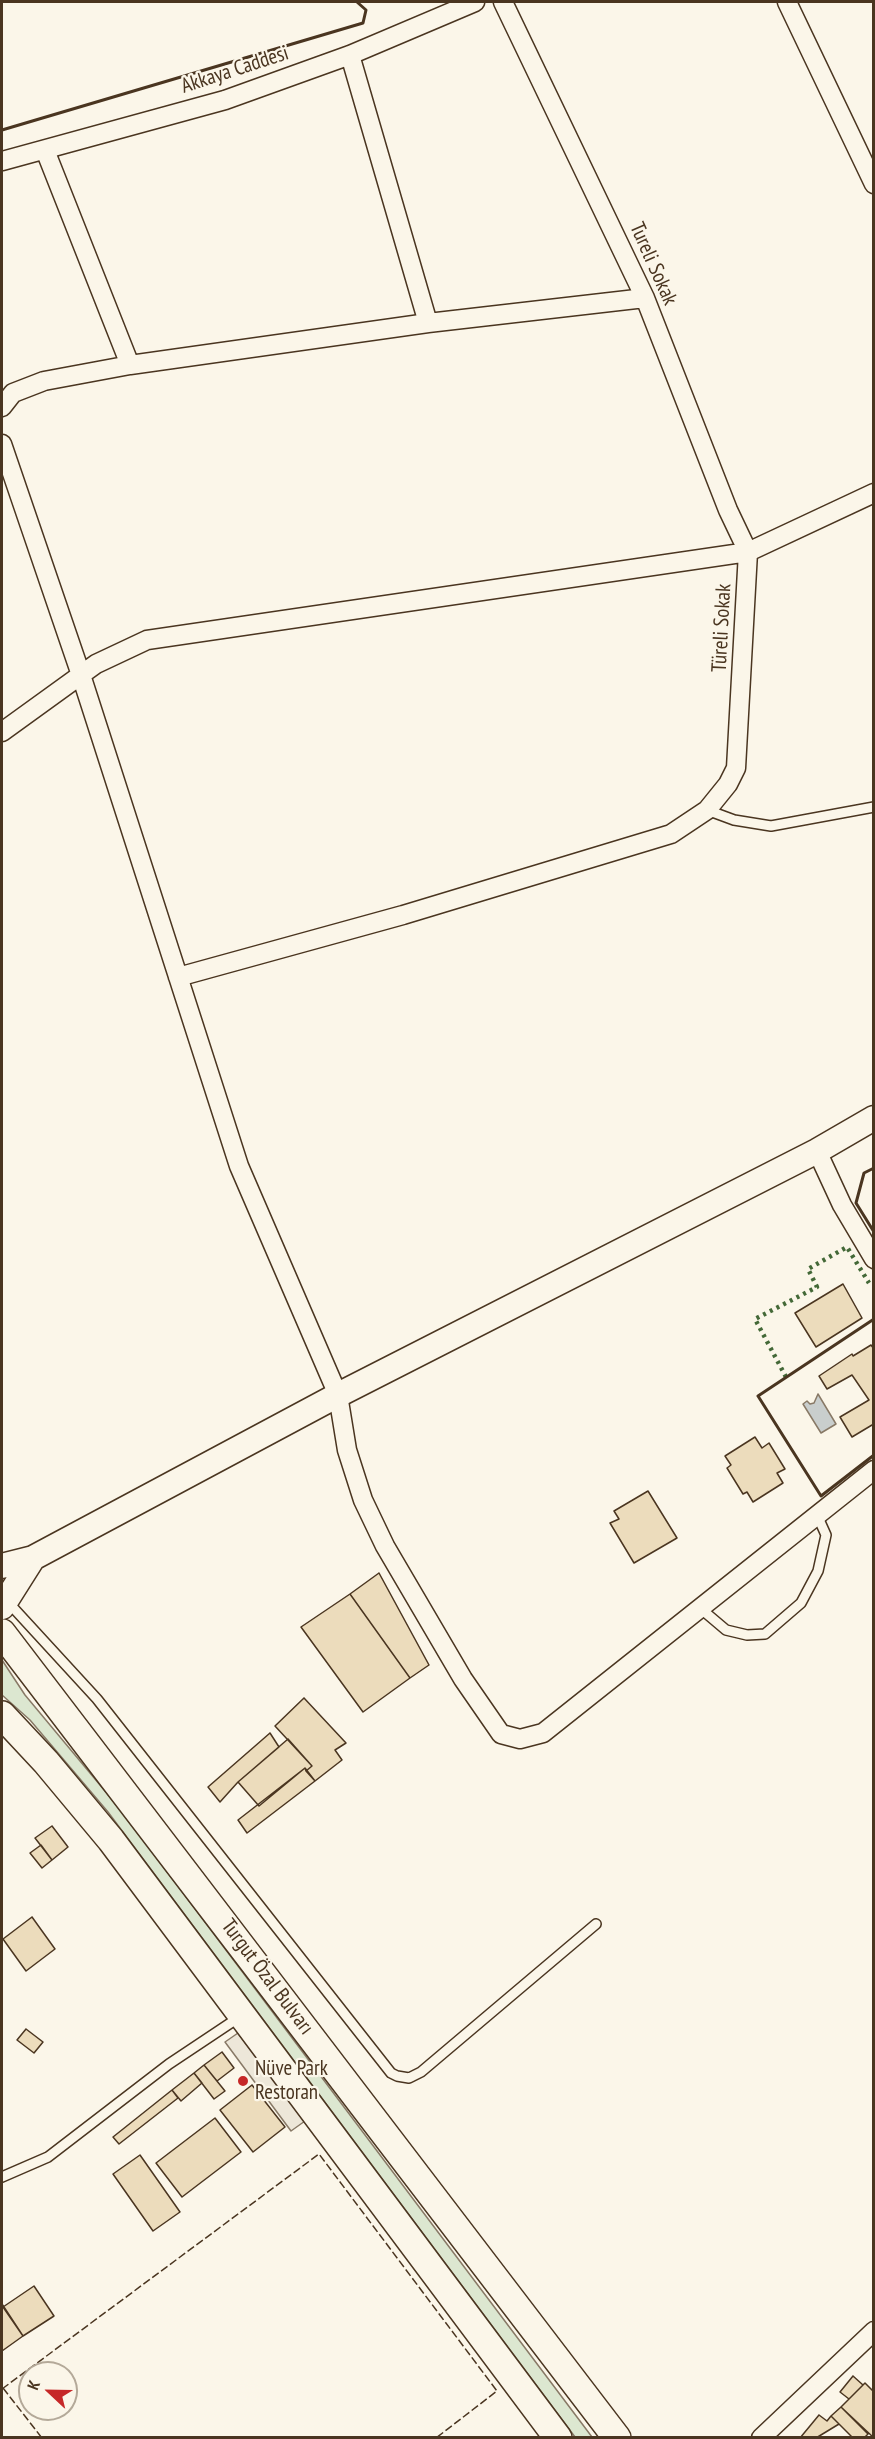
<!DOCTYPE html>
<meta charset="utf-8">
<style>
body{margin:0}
#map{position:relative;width:875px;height:2439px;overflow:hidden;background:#fbf6e9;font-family:"PT Sans Narrow",sans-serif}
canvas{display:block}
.frame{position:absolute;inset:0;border:3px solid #4a3520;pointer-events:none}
.north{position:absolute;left:18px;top:2361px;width:60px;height:60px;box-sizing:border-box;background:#fbf6e9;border:2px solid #b4a999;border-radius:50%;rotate:292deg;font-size:16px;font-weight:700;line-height:24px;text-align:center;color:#4a3520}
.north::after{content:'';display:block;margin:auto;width:21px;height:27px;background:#c62828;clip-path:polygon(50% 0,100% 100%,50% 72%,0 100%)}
</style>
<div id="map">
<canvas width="875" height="2439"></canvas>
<div class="frame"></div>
<div class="north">K</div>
</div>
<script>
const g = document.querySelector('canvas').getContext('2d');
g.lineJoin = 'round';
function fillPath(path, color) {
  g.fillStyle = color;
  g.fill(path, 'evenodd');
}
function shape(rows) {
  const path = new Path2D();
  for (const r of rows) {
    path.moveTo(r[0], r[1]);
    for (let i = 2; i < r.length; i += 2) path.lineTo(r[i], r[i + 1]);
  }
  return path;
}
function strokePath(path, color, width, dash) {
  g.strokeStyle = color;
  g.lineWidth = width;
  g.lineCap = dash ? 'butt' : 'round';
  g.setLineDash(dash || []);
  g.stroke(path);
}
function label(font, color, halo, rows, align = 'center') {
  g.font = font + ' "PT Sans Narrow",sans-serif';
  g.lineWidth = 4.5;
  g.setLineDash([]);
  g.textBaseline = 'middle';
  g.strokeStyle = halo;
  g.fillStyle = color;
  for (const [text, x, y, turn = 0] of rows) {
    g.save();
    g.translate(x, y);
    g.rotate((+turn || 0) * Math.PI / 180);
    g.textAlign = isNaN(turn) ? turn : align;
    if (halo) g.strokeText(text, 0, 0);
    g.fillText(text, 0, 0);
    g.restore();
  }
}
const green = shape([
 [2,1660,25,1695,120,1809,592,2437,575,2437,108,1812,30,1720,2,1695,2,1660]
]);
fillPath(green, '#dce7d0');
strokePath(green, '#887966', 1.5);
const parking = shape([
 [238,2033,305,2121,291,2131,225,2042,238,2033]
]);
fillPath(parking, '#ede7d9');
strokePath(parking, '#887966', 1.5);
const water = shape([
 [818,1394,836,1424,821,1433,803,1404,807,1401,810,1404,814,1403,818,1394]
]);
fillPath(water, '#c9cecd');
strokePath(water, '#887966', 1.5);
const building = shape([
 [843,1284,862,1318,816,1347,795,1313,843,1284],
 [871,1345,874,1349,874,1427,872,1425,852,1437,840,1417,869,1400,852,1375,827,1389,819,1376,852,1354,853,1356,871,1345],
 [755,1437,762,1448,769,1443,785,1469,777,1473,783,1483,753,1502,747,1492,743,1494,727,1468,731,1465,725,1456,755,1437],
 [648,1491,677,1538,634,1563,610,1523,619,1519,614,1511,648,1491],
 [379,1573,429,1665,410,1678,350,1594,379,1573],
 [350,1594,410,1678,363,1712,301,1627,350,1594],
 [304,1698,346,1743,335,1750,342,1760,315,1781,306,1771,312,1766,275,1726,304,1698],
 [270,1733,279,1747,238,1782,220,1802,208,1787,270,1733],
 [288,1739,312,1766,306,1771,305,1768,259,1806,238,1782,288,1739],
 [305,1768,315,1781,247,1833,238,1820,305,1768],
 [52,1826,68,1847,52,1860,35,1838,52,1826],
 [41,1845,52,1860,42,1868,30,1853,41,1845],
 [32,1917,55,1949,26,1971,3,1939,32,1917],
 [26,2029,43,2042,34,2053,17,2040,26,2029],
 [222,2052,234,2068,217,2081,204,2065,222,2052],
 [204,2065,225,2091,214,2099,194,2073,204,2065],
 [194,2073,202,2083,181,2101,172,2090,194,2073],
 [252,2085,285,2127,253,2152,220,2110,252,2085],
 [172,2090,178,2098,119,2144,113,2137,172,2090],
 [215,2118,241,2152,182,2197,156,2163,215,2118],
 [140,2155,180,2212,153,2231,113,2174,140,2155],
 [34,2286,54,2316,23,2336,3,2307,34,2286],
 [2,2304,23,2336,2,2351,2,2304],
 [853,2376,863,2385,849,2399,840,2392,853,2376],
 [865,2383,874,2392,874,2438,841,2407,865,2383],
 [841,2407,868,2434,864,2438,853,2438,831,2416,841,2407],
 [819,2415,827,2421,831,2416,839,2424,816,2438,800,2438,819,2415]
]);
fillPath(building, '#ecdcbc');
strokePath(building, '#4a3520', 1.5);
const lane = shape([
 [707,810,734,820,771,826,874,807],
 [7,1601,97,1699,391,2073,397,2076,409,2078,421,2072,596,1924],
 [700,1608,726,1630,747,1635,765,1634,801,1603,818,1571,826,1535,817,1515],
 [2,2177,48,2157,169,2064,241,2016]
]);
const street = shape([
 [787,2,874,184],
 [350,55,428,323],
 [45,150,130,365],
 [2,161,225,100,350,55,475,2],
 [2,407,13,393,44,381,130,365,428,323,645,298],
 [2,444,81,675,239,1166,338,1395,347,1450,363,1500,385,1546,463,1679,501,1734,520,1739,543,1733,874,1470],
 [2,732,96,664,147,640,748,552,874,493],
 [178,977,403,915,671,834,707,810,728,784,736,768,748,552,728,510,645,298,503,2],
 [817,1151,842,1205,874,1259],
 [761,2438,874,2331]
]);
const secondary = shape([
 [2,1566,33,1558,338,1395,817,1151,874,1118],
 [2,1607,33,1558]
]);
const primary = shape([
 [2,1633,617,2438],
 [2,1715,46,1762,111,1840,558,2438]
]);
strokePath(lane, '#4a3520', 12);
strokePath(street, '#4a3520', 21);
strokePath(secondary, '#4a3520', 27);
strokePath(primary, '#4a3520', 30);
strokePath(lane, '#fbf6e9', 9);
strokePath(street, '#fbf6e9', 18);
strokePath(secondary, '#fbf6e9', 24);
strokePath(primary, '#fbf6e9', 27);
strokePath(shape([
 [786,1377,755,1319,817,1287,808,1269,847,1247,869,1283]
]), '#436837', 4.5, [3, 4.5]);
strokePath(shape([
 [3,2388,42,2438],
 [2,2389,319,2154,497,2391,436,2438]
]), '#4a3520', 1.5, [8, 3]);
strokePath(shape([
 [2,130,363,23,366,10,357,2],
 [874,1168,864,1173,856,1203,874,1232],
 [874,1319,758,1396,821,1496,874,1455]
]), '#4a3520', 3);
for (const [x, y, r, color] of [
 [243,2081,6,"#c62828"]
]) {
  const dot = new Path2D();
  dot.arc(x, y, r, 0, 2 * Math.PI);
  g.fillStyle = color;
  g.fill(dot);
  strokePath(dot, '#fbf6e9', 2);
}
label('21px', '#4a3520', '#fbf6e9', [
 ["Akkaya Caddesi",235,70,-18],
 ["Tureli Sokak",653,264,66],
 ["Türeli Sokak",722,628,-87],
 ["Turgut Özal Bulvarı",267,1977,53]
]);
label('21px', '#4a3520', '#fbf6e9', [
 ["Nüve Park",255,2069],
 ["Restoran",255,2093]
], 'left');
</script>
